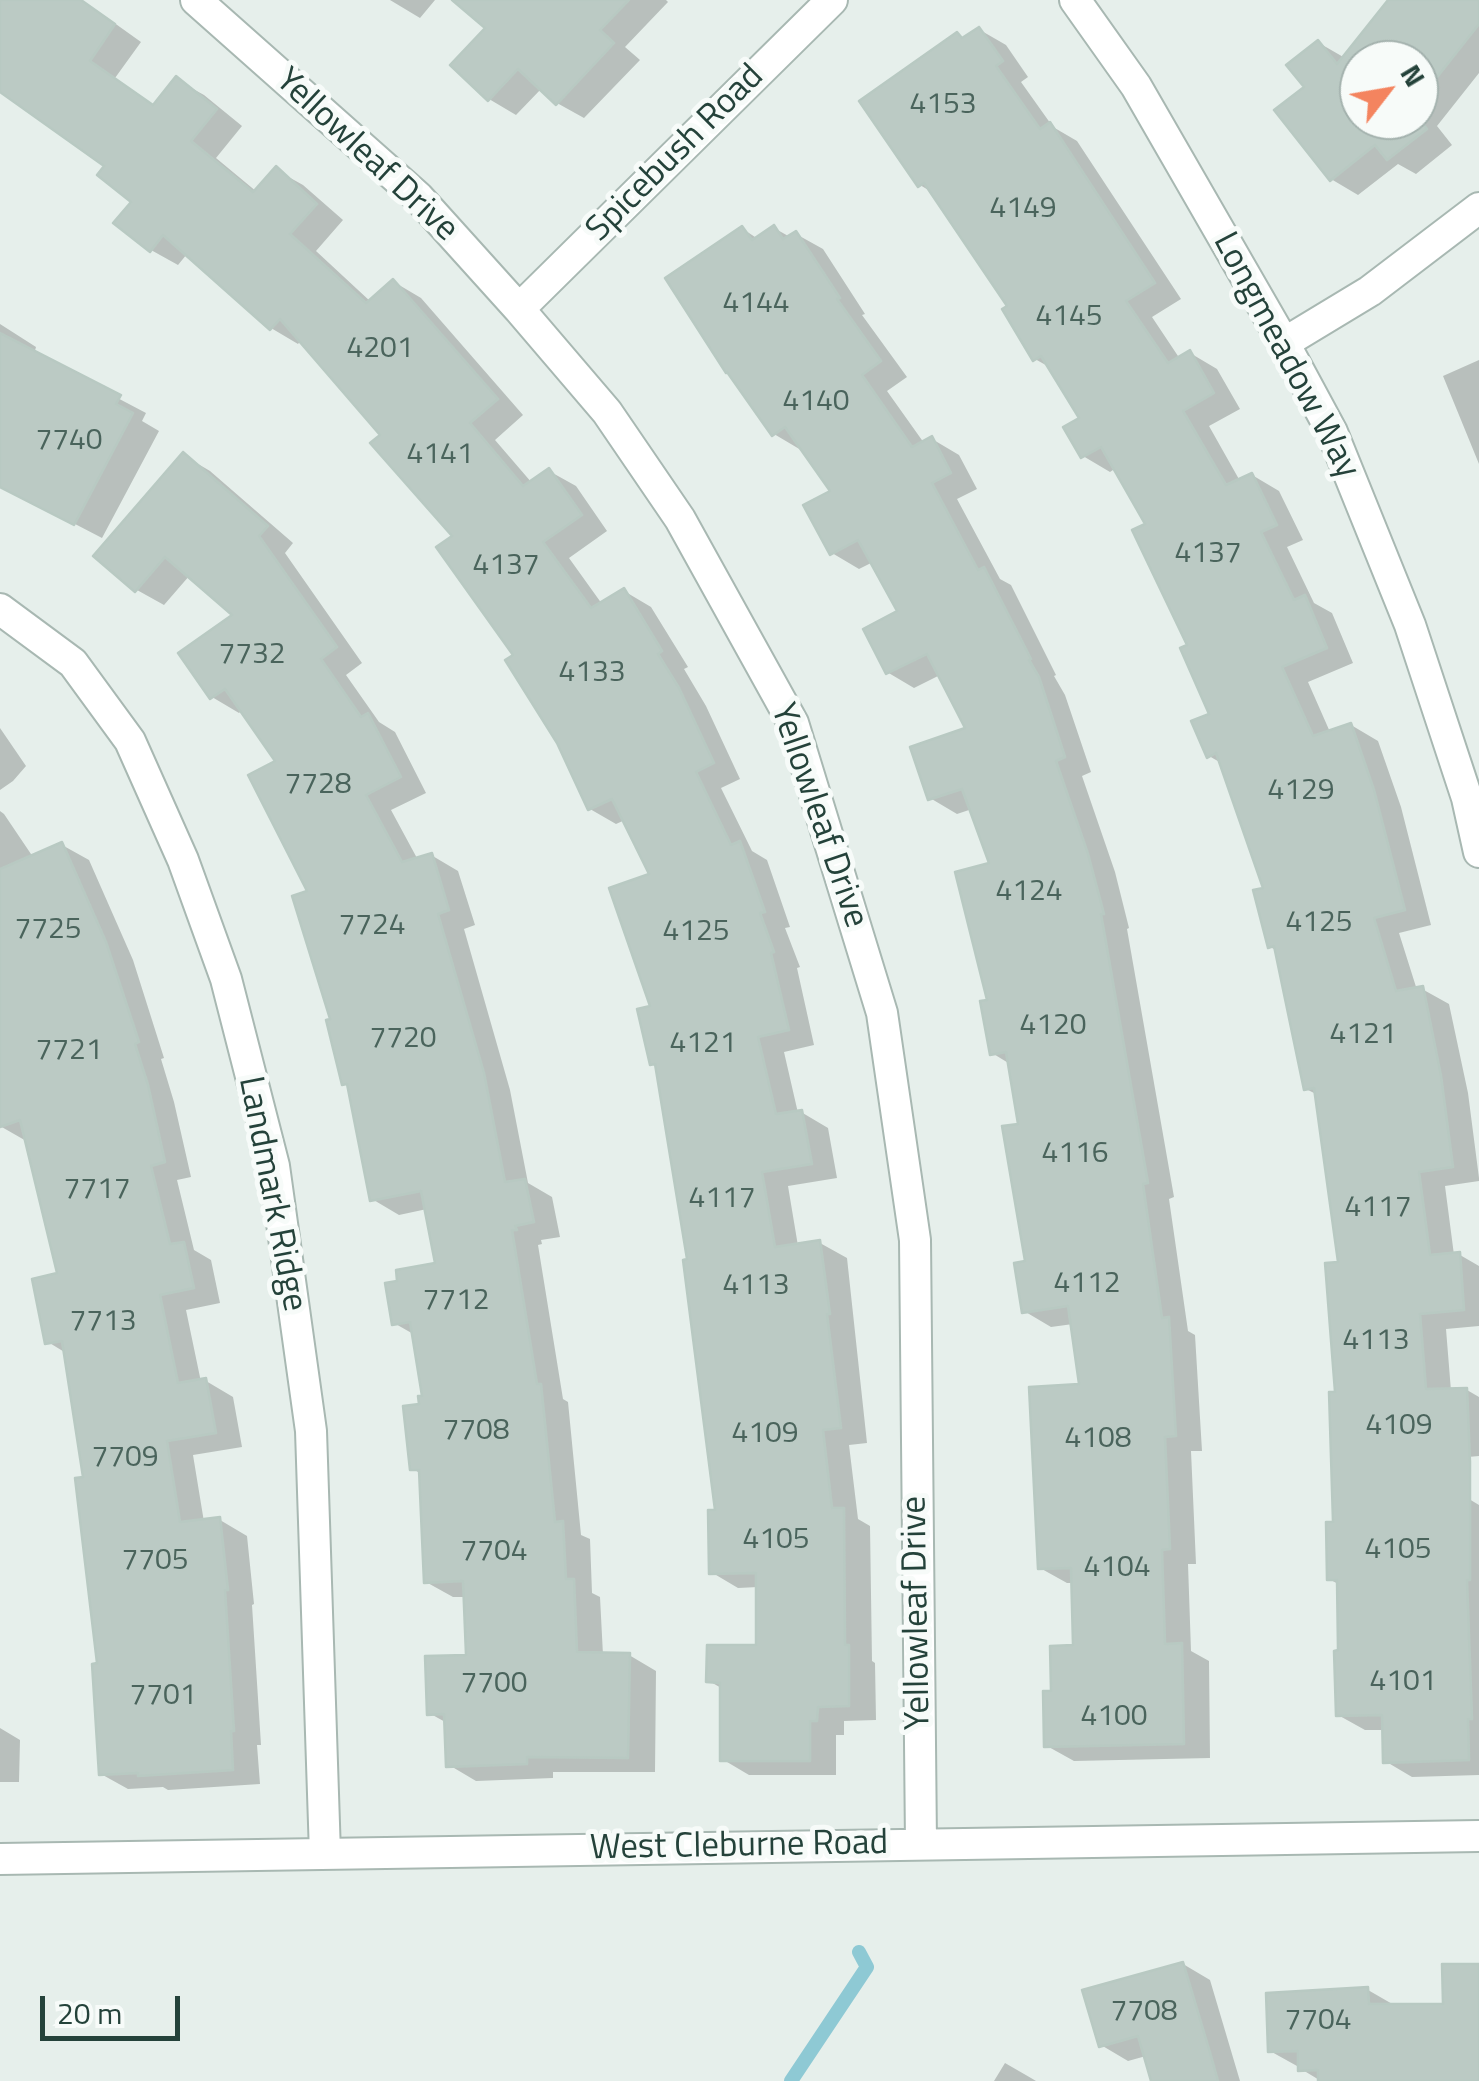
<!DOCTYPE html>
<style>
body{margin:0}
#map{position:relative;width:1479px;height:2081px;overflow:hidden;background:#e6efeb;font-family:"Titillium Web",sans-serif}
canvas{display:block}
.north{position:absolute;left:1339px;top:40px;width:100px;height:100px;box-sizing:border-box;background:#f7fbf9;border:2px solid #a3b1ad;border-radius:50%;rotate:59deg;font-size:28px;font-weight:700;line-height:40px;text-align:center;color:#24423a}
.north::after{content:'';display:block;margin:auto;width:35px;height:45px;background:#f4845f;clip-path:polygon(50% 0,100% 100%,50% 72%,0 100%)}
.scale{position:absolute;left:40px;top:1996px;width:140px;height:45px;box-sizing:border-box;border:5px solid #24423a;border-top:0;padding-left:12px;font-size:30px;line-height:35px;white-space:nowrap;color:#24423a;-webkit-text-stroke:8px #f7fbf9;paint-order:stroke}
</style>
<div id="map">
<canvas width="1479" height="2081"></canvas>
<div class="north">N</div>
<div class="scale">20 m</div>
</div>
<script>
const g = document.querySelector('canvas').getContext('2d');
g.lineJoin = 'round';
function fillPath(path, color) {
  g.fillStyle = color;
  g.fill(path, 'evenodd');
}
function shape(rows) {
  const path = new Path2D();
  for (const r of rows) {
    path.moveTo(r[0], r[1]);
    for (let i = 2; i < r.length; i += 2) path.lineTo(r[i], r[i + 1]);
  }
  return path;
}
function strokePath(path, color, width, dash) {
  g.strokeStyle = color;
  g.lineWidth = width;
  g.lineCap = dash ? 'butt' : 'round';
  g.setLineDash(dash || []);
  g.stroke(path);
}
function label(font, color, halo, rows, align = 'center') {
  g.font = font + ' "Titillium Web",sans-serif';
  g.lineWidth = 10;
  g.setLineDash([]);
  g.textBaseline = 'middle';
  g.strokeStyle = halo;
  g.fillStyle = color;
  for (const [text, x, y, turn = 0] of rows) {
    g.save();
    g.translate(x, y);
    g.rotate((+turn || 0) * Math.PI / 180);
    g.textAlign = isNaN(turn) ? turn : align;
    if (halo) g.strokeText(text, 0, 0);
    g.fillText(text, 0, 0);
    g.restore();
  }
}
fillPath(shape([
 [0,0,78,0,99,12,141,42,115,78,155,106,177,80,204,95,242,126,216,158,257,192,276,170,303,185,343,220,316,251,371,302,394,282,421,298,523,415,495,440,532,483,549,471,576,486,607,531,569,558,602,604,624,591,651,607,688,667,684,669,706,706,740,779,721,788,752,851,767,860,790,927,785,928,800,967,797,968,814,1045,784,1052,798,1113,801,1112,828,1128,837,1178,788,1186,798,1246,820,1243,847,1258,867,1443,849,1445,858,1519,870,1526,872,1661,875,1663,876,1720,844,1721,844,1735,836,1735,836,1775,749,1775,722,1759,723,1689,709,1681,759,1648,758,1587,738,1588,711,1572,718,1512,690,1262,658,1067,652,1064,653,875,625,820,616,824,590,809,517,656,455,537,384,435,301,340,298,344,271,328,187,254,178,265,151,250,134,202,108,165,0,72],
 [390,0,435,0,420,18],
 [456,0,666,0,668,2,625,47,640,60,584,118,557,103,542,88,516,115,489,99,489,28],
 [1391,0,1479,0,1479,73,1437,126,1452,145,1416,174,1398,164,1358,195,1331,179,1308,87,1319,43,1345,58],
 [1359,60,1419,60,1419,120,1359,120],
 [980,30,1006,45,1028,77,1021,82,1053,127,1077,141,1181,299,1152,317,1180,359,1190,353,1217,369,1240,409,1209,426,1240,481,1252,475,1279,491,1303,540,1287,547,1314,603,1332,613,1353,663,1308,682,1330,732,1351,725,1378,741,1401,807,1431,925,1399,933,1417,990,1422,989,1449,1004,1468,1093,1479,1178,1479,1181,1445,1186,1454,1255,1460,1255,1479,1266,1479,1326,1446,1329,1451,1391,1467,1390,1479,1397,1479,1456,1457,1458,1469,1499,1479,1505,1479,1775,1412,1777,1385,1761,1385,1730,1365,1730,1338,1715,1341,1653,1340,1585,1329,1579,1335,1524,1341,1264,1318,1095,1306,1089,1278,951,1270,947,1266,889,1223,764,1209,756,1212,715,1191,646,1148,525,1116,468,1110,472,1083,456,1082,419,1051,368,1035,359,1010,307,935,194,920,185,958,35,965,39],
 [774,228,790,237,796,234,823,249,865,314,862,315,907,377,887,391,924,443,932,439,959,455,977,489,957,499,1000,579,1011,585,1056,675,1054,676,1065,695,1091,772,1082,776,1115,872,1129,928,1127,929,1174,1197,1169,1199,1188,1331,1195,1335,1202,1451,1191,1451,1196,1564,1188,1564,1191,1651,1209,1661,1210,1758,1074,1761,1047,1746,1053,1694,1076,1648,1074,1583,1067,1583,1040,1568,1082,1386,1073,1324,1051,1327,1024,1311,1027,1263,1021,1126,1010,1064,992,1053,991,1002,992,865,972,809,957,814,930,798,968,730,940,675,914,688,887,672,901,612,873,562,859,569,832,553,834,492,803,448,801,450,774,434,743,229,758,239],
 [0,324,36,347,34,354,146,413,142,421,159,431,102,538,0,485],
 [1479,360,1479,464,1443,376],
 [183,455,210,471,293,543,285,553,362,663,346,675,379,722,395,732,426,793,391,810,418,860,431,855,458,871,475,925,464,929,510,1090,528,1183,552,1197,560,1237,541,1240,542,1244,538,1245,563,1399,568,1402,581,1535,590,1539,592,1593,600,1597,603,1655,629,1655,656,1671,655,1772,553,1772,553,1778,476,1781,449,1765,447,1723,429,1713,469,1658,467,1597,453,1597,426,1582,421,1474,412,1468,422,1406,425,1398,415,1335,394,1323,438,1266,427,1209,399,1215,372,1199,350,1087,344,1084,310,893,279,762,242,710,239,713,212,697,236,615,190,575,164,605,137,590,97,556],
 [0,728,26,766,13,781,0,790],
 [0,811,4,814,33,857,62,845,89,860,133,960,164,1058,161,1059,174,1102,191,1177,177,1180,194,1250,211,1260,220,1303,186,1310,201,1382,206,1381,233,1397,242,1447,193,1455,204,1522,220,1520,247,1536,254,1604,252,1605,261,1745,257,1745,260,1784,168,1790,163,1787,128,1789,101,1774,100,1666,86,1479,66,1353,48,1342,60,1275,28,1142,0,1126],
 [0,1728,20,1740,19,1782,0,1782],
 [1183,1964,1210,1980,1240,2081,1154,2081,1146,2056,1128,2061,1101,2045],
 [1479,1966,1479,2081,1321,2081,1301,2069,1301,2066,1297,2066,1270,2051,1368,1990,1394,2005,1446,2006],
 [1005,2063,1031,2078,1036,2081,994,2081]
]), '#0003');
strokePath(shape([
 [791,2081,867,1967,859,1952]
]), '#8ec9d4', 14);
const building = shape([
 [0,0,81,0,115,24,90,61,153,105,176,76,217,109,191,141,253,192,276,166,317,204,290,234,366,303,393,279,498,399,470,423,523,486,549,468,582,515,543,542,591,608,624,588,662,651,658,654,679,688,714,763,696,772,731,845,740,841,765,912,760,913,774,952,771,953,789,1030,758,1037,776,1114,802,1110,812,1164,762,1172,775,1247,820,1240,830,1314,827,1314,841,1428,823,1430,832,1508,844,1508,845,1645,849,1645,849,1706,818,1707,817,1721,810,1721,810,1761,720,1761,720,1683,706,1682,707,1645,756,1645,756,1573,709,1574,708,1510,715,1510,683,1260,687,1259,655,1064,650,1065,637,1009,650,1006,609,888,649,874,612,799,588,810,557,743,505,660,513,655,436,547,452,536,370,443,380,435,280,319,270,330,163,235,150,252,113,223,131,202,97,175,104,166,0,92,0,0],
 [452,0,629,0,600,30,614,43,556,105,518,69,488,101,450,65,485,28,452,0],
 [1388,0,1479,0,1479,24,1419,100,1419,60,1359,60,1359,120,1419,119,1427,129,1387,160,1375,145,1330,181,1274,110,1304,87,1286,65,1318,40,1337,64,1388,0],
 [979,27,1003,61,996,66,1040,129,1050,122,1155,283,1126,301,1168,363,1190,350,1214,393,1183,411,1226,485,1252,473,1277,525,1261,532,1294,600,1305,595,1327,648,1282,667,1313,736,1351,723,1374,790,1405,910,1374,918,1396,991,1423,986,1441,1076,1453,1167,1419,1172,1430,1255,1460,1252,1464,1310,1420,1314,1426,1389,1467,1388,1470,1462,1470,1580,1467,1580,1472,1719,1468,1719,1469,1760,1383,1763,1382,1715,1336,1716,1334,1651,1338,1650,1337,1580,1327,1580,1326,1522,1333,1522,1329,1392,1335,1392,1325,1263,1338,1262,1314,1088,1304,1090,1274,946,1268,948,1253,890,1263,888,1216,753,1207,758,1191,721,1209,714,1180,648,1187,645,1132,530,1145,524,1101,447,1081,458,1063,427,1079,418,1041,356,1033,361,1002,309,1007,306,924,183,918,187,859,101,957,32,962,38,979,27],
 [774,225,783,239,796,231,840,298,837,299,881,361,862,375,912,447,932,436,951,473,932,483,978,570,984,567,1031,659,1029,660,1039,677,1065,757,1056,761,1088,854,1104,914,1101,914,1148,1183,1143,1184,1162,1318,1169,1317,1176,1436,1165,1437,1170,1549,1162,1550,1165,1644,1182,1643,1184,1744,1044,1747,1043,1691,1051,1691,1050,1646,1073,1645,1071,1568,1038,1569,1029,1387,1079,1384,1068,1306,1022,1313,1014,1263,1025,1261,1002,1126,1018,1124,1006,1052,990,1055,980,1001,987,1000,955,872,989,863,962,789,928,800,910,747,965,728,927,654,886,674,863,629,897,611,858,540,830,555,803,505,830,491,785,427,772,436,727,372,726,373,665,278,742,226,752,240,774,225],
 [0,333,121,395,116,404,133,413,74,525,0,487,0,333],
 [183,452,268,526,259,536,337,647,321,659,361,717,368,713,401,777,366,795,402,862,432,853,449,910,438,914,484,1073,505,1182,525,1179,534,1222,515,1226,517,1230,512,1230,537,1384,541,1384,555,1522,563,1521,566,1579,574,1579,577,1652,630,1653,628,1758,527,1757,527,1764,446,1767,444,1714,427,1715,425,1656,466,1655,463,1581,424,1583,419,1470,410,1470,403,1406,419,1404,418,1396,422,1396,410,1322,392,1325,385,1283,397,1281,396,1270,435,1263,421,1191,370,1201,347,1084,342,1085,326,1020,330,1019,292,896,307,891,248,775,275,761,225,689,210,699,178,653,232,615,165,557,135,592,93,556,183,452],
 [62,842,106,942,139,1042,135,1044,148,1085,165,1162,151,1166,170,1244,184,1242,194,1288,160,1295,178,1383,206,1378,216,1433,167,1441,180,1522,220,1517,228,1590,225,1590,234,1731,231,1731,233,1770,138,1776,138,1773,99,1775,92,1664,97,1663,75,1478,83,1477,62,1341,45,1344,32,1279,57,1273,20,1120,0,1127,0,869,62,842],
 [1183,1962,1211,2056,1218,2081,1151,2081,1138,2036,1099,2047,1082,1990,1183,1962],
 [1442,1964,1479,1964,1479,2081,1318,2081,1318,2070,1298,2071,1298,2051,1268,2052,1266,1993,1368,1987,1369,2004,1443,2004,1442,1964]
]);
fillPath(building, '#bbcac4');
strokePath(building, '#b8c9c2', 2.5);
const minor = shape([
 [196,0,418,197,519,309,607,412,680,519,793,723,882,1013,915,1240,921,1844],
 [1075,0,1136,86,1284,343,1332,432,1410,625,1467,798,1479,852],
 [519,309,832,0],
 [1284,343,1370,291,1479,208],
 [0,609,73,663,130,741,183,860,226,979,274,1166,311,1431,325,1854],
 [0,1859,1479,1836]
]);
strokePath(minor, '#a8b8b2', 34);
strokePath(minor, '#fff', 30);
label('30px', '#4a645c', null, [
 ["4153",943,106],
 ["4149",1023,210],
 ["4144",756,305],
 ["4145",1069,318],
 ["4201",380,350],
 ["4140",816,403],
 ["7740",69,442],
 ["4141",440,456],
 ["4137",1208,555],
 ["4137",506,567],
 ["7732",252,656],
 ["4133",592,674],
 ["7728",318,786],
 ["4129",1301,792],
 ["4124",1029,893],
 ["4125",1319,924],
 ["7724",372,927],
 ["7725",48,931],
 ["4125",696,933],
 ["4120",1053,1027],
 ["4121",1363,1036],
 ["7720",403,1040],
 ["4121",703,1045],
 ["7721",69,1052],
 ["4116",1075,1155],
 ["7717",97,1191],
 ["4117",722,1200],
 ["4117",1378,1209],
 ["4112",1087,1285],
 ["4113",756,1287],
 ["7712",456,1302],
 ["7713",103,1323],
 ["4113",1376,1342],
 ["4109",1399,1427],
 ["7708",476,1432],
 ["4109",765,1435],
 ["4108",1098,1440],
 ["7709",125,1459],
 ["4105",776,1541],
 ["4105",1398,1551],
 ["7704",494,1553],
 ["7705",155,1562],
 ["4104",1117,1569],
 ["4101",1403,1683],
 ["7700",494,1685],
 ["7701",163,1697],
 ["4100",1114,1718],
 ["7708",1144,2013],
 ["7704",1318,2022]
]);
label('35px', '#24423a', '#f7fbf9', [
 ["Spicebush Road",676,154,-45],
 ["Yellowleaf Drive",366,156,43],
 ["Longmeadow Way",1285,356,62],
 ["Yellowleaf Drive",818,816,71],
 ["Landmark Ridge",271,1194,79],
 ["Yellowleaf Drive",918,1613,-91],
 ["West Cleburne Road",739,1847,-1]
]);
</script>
